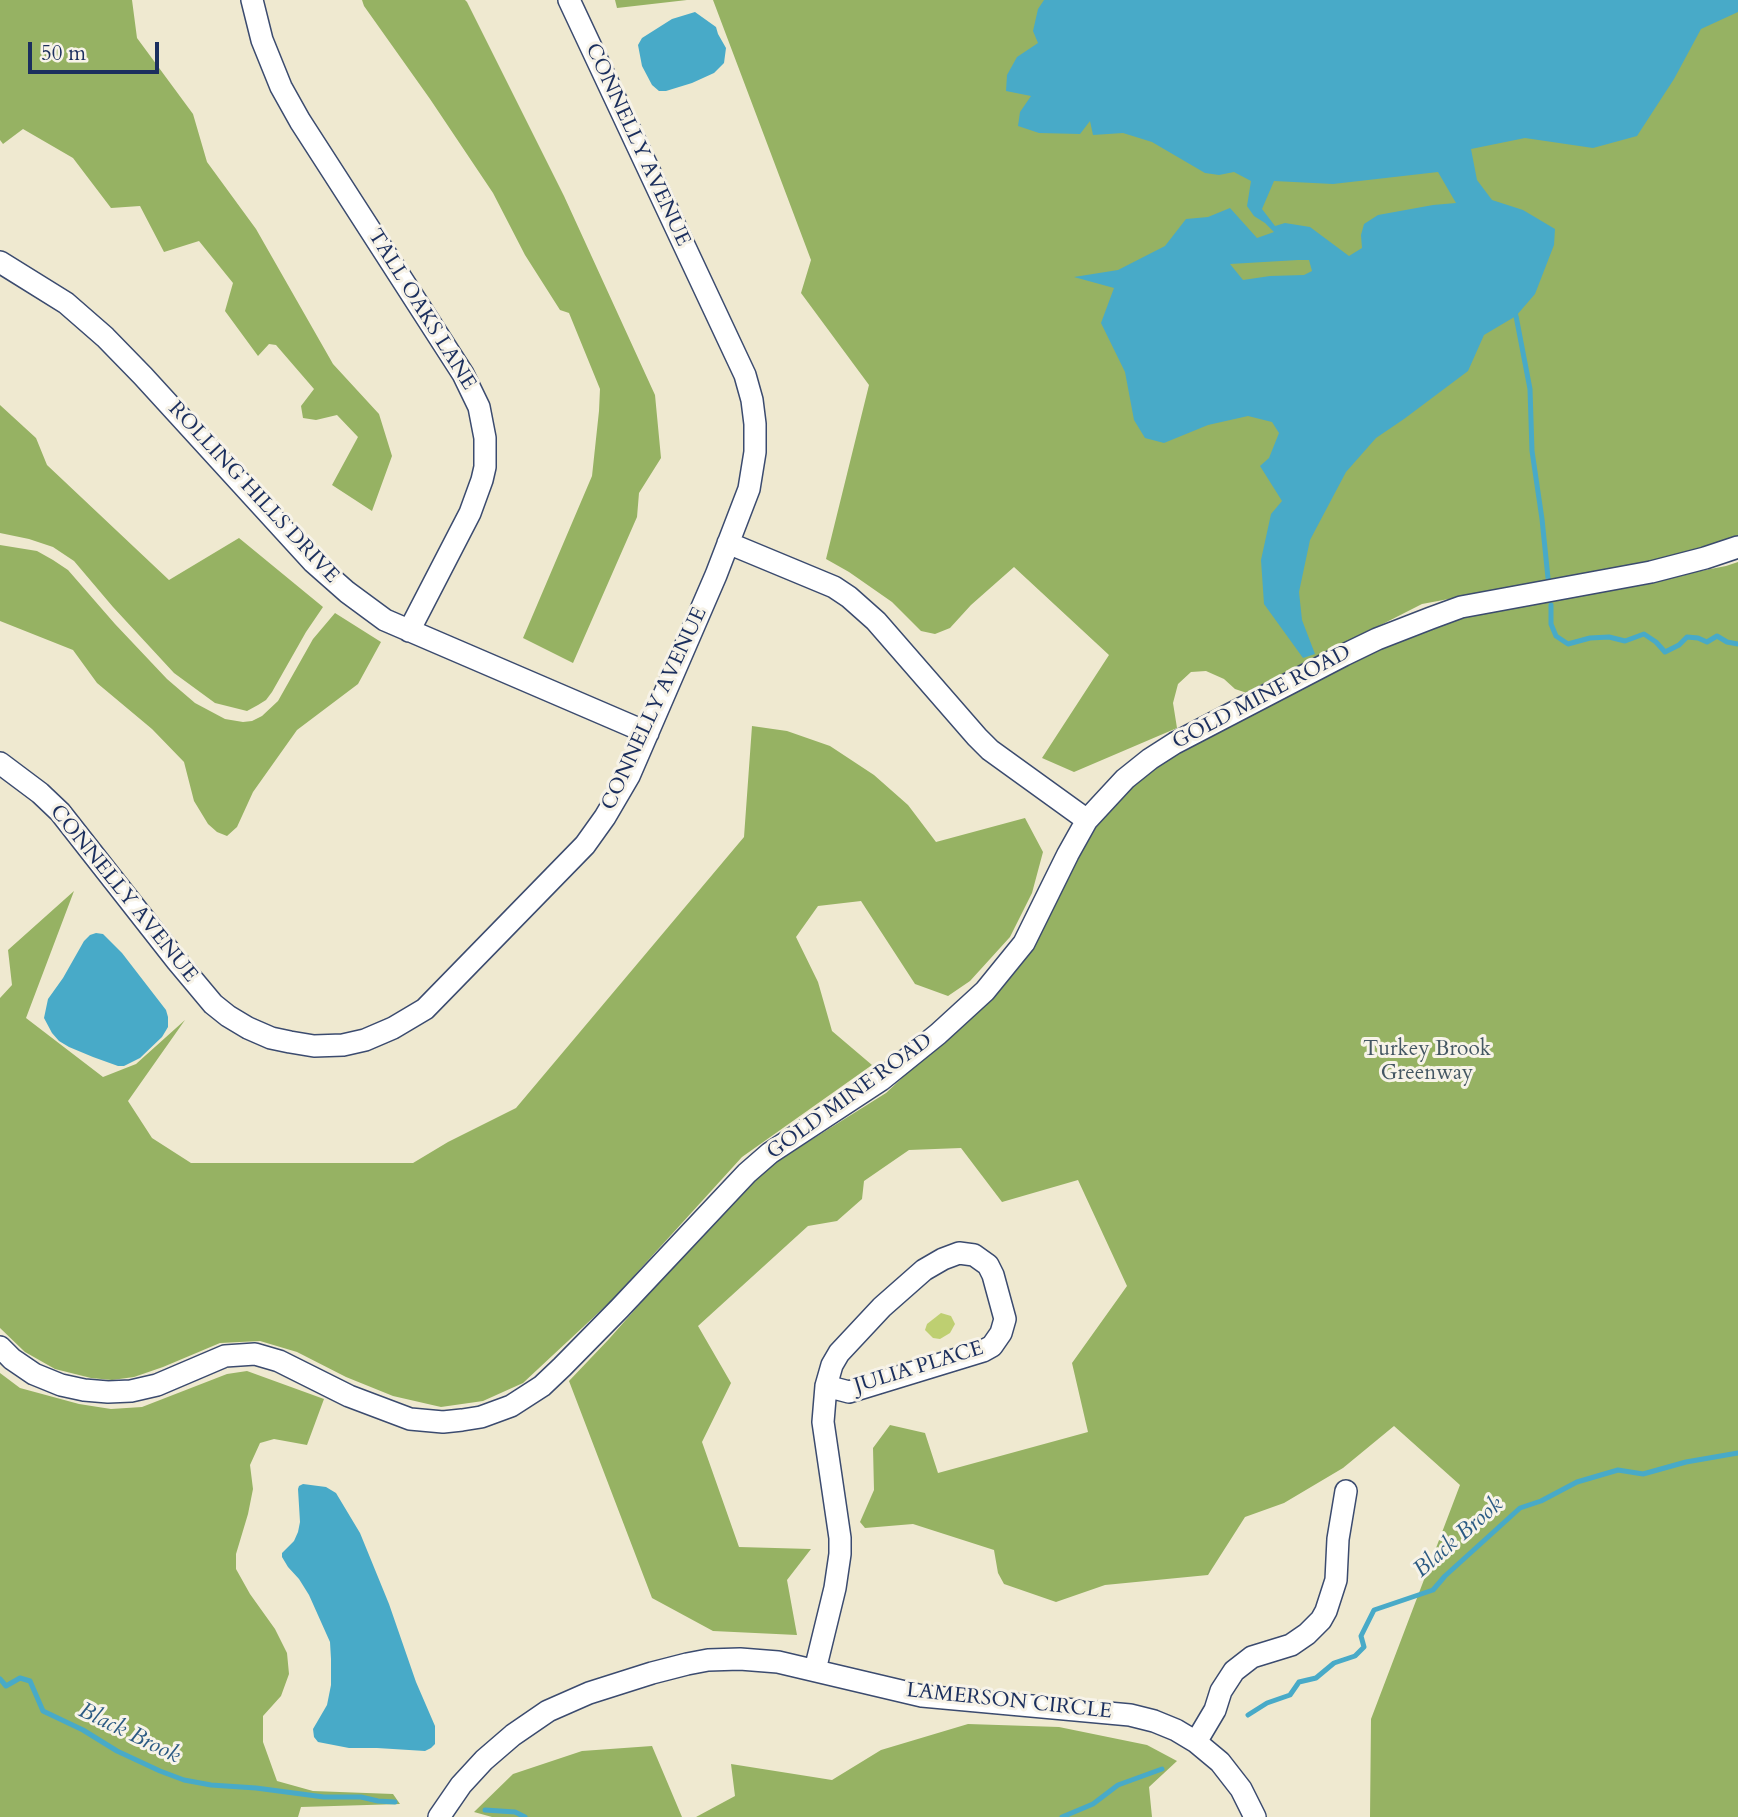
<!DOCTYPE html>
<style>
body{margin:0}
#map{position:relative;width:1738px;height:1817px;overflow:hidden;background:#efe9d0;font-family:Cardo,serif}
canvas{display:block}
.scale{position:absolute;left:28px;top:42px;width:131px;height:32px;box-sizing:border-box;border:4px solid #1b2f5e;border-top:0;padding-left:9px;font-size:21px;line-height:24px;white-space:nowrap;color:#1b2f5e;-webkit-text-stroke:5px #f7f3e8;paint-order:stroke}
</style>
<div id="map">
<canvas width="1738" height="1817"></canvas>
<div class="scale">50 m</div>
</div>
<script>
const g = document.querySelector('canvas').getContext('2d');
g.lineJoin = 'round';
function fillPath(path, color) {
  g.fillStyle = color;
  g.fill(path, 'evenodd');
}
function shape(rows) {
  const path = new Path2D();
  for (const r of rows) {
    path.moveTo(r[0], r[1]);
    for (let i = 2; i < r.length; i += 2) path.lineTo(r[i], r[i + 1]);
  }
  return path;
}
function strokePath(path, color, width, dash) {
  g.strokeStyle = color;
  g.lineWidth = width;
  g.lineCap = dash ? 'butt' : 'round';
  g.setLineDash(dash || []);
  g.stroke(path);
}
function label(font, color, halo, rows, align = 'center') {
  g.font = font + ' Cardo,serif';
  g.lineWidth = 6;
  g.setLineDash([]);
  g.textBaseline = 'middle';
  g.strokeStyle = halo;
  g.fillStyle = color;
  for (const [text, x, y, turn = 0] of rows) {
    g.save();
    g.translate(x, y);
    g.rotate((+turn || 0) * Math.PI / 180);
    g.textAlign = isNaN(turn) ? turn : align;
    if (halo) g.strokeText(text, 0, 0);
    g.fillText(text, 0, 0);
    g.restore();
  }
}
fillPath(shape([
 [941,1313,951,1316,955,1324,950,1333,940,1339,933,1338,925,1330,927,1324]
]), '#becf71');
fillPath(shape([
 [0,0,132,0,137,38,193,114,207,162,256,229,333,364,379,414,392,456,372,511,332,485,358,437,337,415,316,420,303,418,301,406,314,389,276,345,269,344,258,356,225,311,233,283,199,241,164,252,140,206,111,208,73,158,23,129,3,144,0,140],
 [362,0,465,0,467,2,564,196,655,395,661,458,639,493,637,517,573,663,523,638,592,476,599,411,600,389,569,313,560,310,525,255,493,193,430,99,364,6],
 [615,0,687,0,617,8],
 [713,0,1738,0,1738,541,1721,548,1422,604,1247,693,1235,689,1224,679,1206,671,1191,672,1178,684,1173,703,1177,728,1074,772,1042,758,1109,655,1014,567,971,605,950,628,935,634,921,631,892,602,849,572,826,559,869,385,801,293,811,260],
 [0,405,36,438,47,465,169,580,239,538,323,607,306,632,272,692,266,700,258,705,247,711,215,703,174,673,113,607,74,561,53,547,29,539,0,533],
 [0,545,37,551,53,560,68,570,115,624,167,679,195,703,225,719,243,722,252,721,262,716,278,701,313,639,335,613,381,642,358,684,297,730,253,792,237,827,227,836,217,832,208,824,194,801,184,762,152,729,97,683,73,650,0,621],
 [1738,562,1738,1817,1370,1817,1371,1719,1460,1485,1394,1426,1343,1468,1284,1503,1245,1517,1208,1575,1105,1585,1056,1602,1004,1584,998,1573,994,1550,913,1524,865,1528,860,1522,874,1490,873,1448,890,1425,925,1433,938,1473,1088,1432,1072,1363,1127,1286,1078,1180,1002,1202,961,1148,909,1150,864,1181,862,1199,837,1221,808,1226,698,1326,731,1383,702,1442,739,1547,811,1549,787,1580,797,1635,713,1631,652,1598,569,1381,609,1339,752,1177,886,1093,981,1004,1032,950,1076,853,1093,826,1145,774,1176,752,1376,648,1464,617,1726,566],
 [752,726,787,731,830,746,874,775,908,805,936,842,1025,818,1043,852,1032,893,1010,937,970,981,948,996,915,984,861,901,818,906,796,937,818,982,832,1031,872,1065,742,1157,612,1300,523,1383,483,1401,441,1407,393,1396,346,1377,297,1352,260,1341,220,1343,163,1367,134,1377,112,1380,91,1378,55,1369,25,1352,0,1328,0,998,12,985,8,950,74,891,26,1018,103,1077,136,1064,185,1020,128,1101,152,1138,191,1163,413,1163,448,1142,516,1108,744,837],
 [247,1371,324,1399,307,1445,274,1439,260,1443,250,1465,253,1489,248,1514,236,1554,236,1569,250,1594,275,1629,287,1653,289,1674,281,1696,263,1716,263,1742,277,1781,313,1791,393,1794,400,1804,301,1807,298,1817,0,1817,0,1373,20,1388,79,1404,111,1409,142,1407,227,1374],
 [968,1724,1059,1727,1147,1745,1177,1761,1149,1787,1152,1817,696,1817,735,1796,731,1764,832,1780,881,1750],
 [652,1746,682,1817,492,1817,474,1812,513,1774,582,1751]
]), '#96b263');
fillPath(shape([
 [1044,0,1738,0,1738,12,1701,29,1674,79,1637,136,1593,148,1525,138,1471,149,1477,180,1492,200,1523,210,1555,229,1554,245,1535,294,1516,316,1484,335,1468,371,1404,419,1376,438,1346,472,1310,540,1299,592,1302,620,1315,654,1303,658,1264,604,1261,560,1271,514,1282,501,1260,466,1269,458,1279,433,1272,422,1248,416,1208,425,1164,443,1145,438,1134,420,1125,372,1101,323,1114,288,1074,277,1118,270,1165,246,1186,219,1208,217,1230,208,1257,238,1274,232,1265,223,1254,216,1247,206,1251,181,1234,172,1219,175,1205,173,1152,142,1123,133,1093,135,1090,121,1080,134,1039,133,1018,126,1020,112,1031,96,1006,91,1007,75,1017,57,1038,43,1033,31,1038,9],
 [1438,172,1456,203,1433,205,1378,215,1364,224,1361,235,1362,248,1349,256,1310,227,1285,223,1275,226,1262,209,1274,181,1333,184],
 [1298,260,1309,260,1312,271,1304,275,1270,276,1243,280,1230,264],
 [695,12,716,27,718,34,726,48,724,63,714,73,692,83,666,91,659,91,652,85,642,66,638,45,642,38,672,19],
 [96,933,103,934,122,953,166,1010,168,1017,168,1027,162,1037,140,1058,124,1066,118,1066,93,1057,69,1047,59,1041,52,1033,44,1018,48,999,63,978,84,941,90,935],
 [303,1484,326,1487,336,1493,360,1533,389,1604,416,1682,435,1726,435,1744,431,1748,425,1751,377,1748,349,1748,318,1742,314,1737,313,1729,327,1705,331,1685,331,1659,330,1642,309,1595,299,1579,288,1567,282,1557,282,1553,294,1541,298,1532,300,1522,298,1489,299,1486]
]), '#48aac8');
strokePath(shape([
 [1516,316,1530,389,1532,451,1542,519,1548,578],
 [1551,605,1551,624,1556,636,1568,644,1590,638,1609,637,1625,641,1644,634,1656,642,1665,652,1679,645,1687,637,1698,638,1707,642,1717,636,1727,642,1738,644],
 [0,1679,6,1686,20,1678,30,1681,43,1711,83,1730,117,1751,160,1771,184,1780,211,1785,256,1788,324,1797,361,1797,378,1801,395,1802],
 [1248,1715,1267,1703,1290,1695,1299,1682,1316,1678,1334,1663,1355,1656,1364,1647,1361,1636,1374,1610,1433,1590,1445,1576,1520,1508,1541,1501,1577,1482,1618,1470,1643,1474,1686,1462,1738,1453],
 [485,1810,515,1812,525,1817],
 [1062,1817,1093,1804,1118,1785,1162,1769]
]), '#48aac8', 5);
const minor = shape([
 [252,0,262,40,281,87,300,121,463,374,479,407,485,438,485,467,482,480,470,513,409,631],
 [0,262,66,303,105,337,143,376,313,562,347,592,385,620,648,733],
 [728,543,834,587,849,597,876,621,977,737,990,750,1087,820],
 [0,763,40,793,60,812,177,961,213,1004,228,1016,248,1028,271,1038,290,1042,314,1046,343,1045,365,1040,393,1028,425,1009,585,845,605,817,629,776,716,575,749,489,755,452,755,424,752,400,745,375,569,0],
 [0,1347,12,1359,34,1374,61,1385,84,1390,108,1392,131,1391,157,1385,225,1356,255,1354,279,1361,349,1396,410,1419,443,1422,462,1420,481,1417,511,1406,542,1386,562,1367,620,1308,747,1173,770,1153,881,1080,938,1034,985,991,1024,943,1068,854,1087,820,1125,779,1150,759,1175,743,1344,655,1377,639,1431,618,1461,607,1651,572,1705,558,1738,547],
 [815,1670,835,1588,840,1554,840,1538,823,1422,826,1386,849,1392,983,1351,992,1346,1001,1333,1005,1319,993,1275,988,1265,974,1255,959,1253,943,1259,924,1270,882,1307,839,1353,832,1365,826,1386],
 [1196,1742,1215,1710,1221,1691,1234,1671,1252,1657,1291,1645,1307,1634,1321,1620,1326,1611,1336,1580,1338,1539,1346,1491],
 [439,1817,461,1785,484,1760,513,1735,548,1711,589,1693,652,1673,687,1664,708,1660,740,1659,778,1662,922,1696,1130,1715,1154,1721,1176,1730,1196,1742,1220,1762,1241,1789,1255,1817]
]);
strokePath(minor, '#3b4b6f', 24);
strokePath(minor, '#fff', 21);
label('21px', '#1b2f5e', '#f7f3e8', [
 ["CONNELLY AVENUE",637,145,65],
 ["TALL OAKS LANE",421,310,58],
 ["ROLLING HILLS DRIVE",253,493,47],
 ["GOLD MINE ROAD",1262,698,-28],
 ["CONNELLY AVENUE",655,709,-65],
 ["CONNELLY AVENUE",123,894,51],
 ["GOLD MINE ROAD",850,1097,-36],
 ["JULIA PLACE",919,1368,-17],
 ["LAMERSON CIRCLE",1009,1702,6]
]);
label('21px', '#445763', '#f7f3e8', [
 ["Turkey Brook",1427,1050],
 ["Greenway",1427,1074]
]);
label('italic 23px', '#2b5a83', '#f7f3e8', [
 ["Black Brook",1459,1538,-41],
 ["Black Brook",129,1734,26]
]);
</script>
